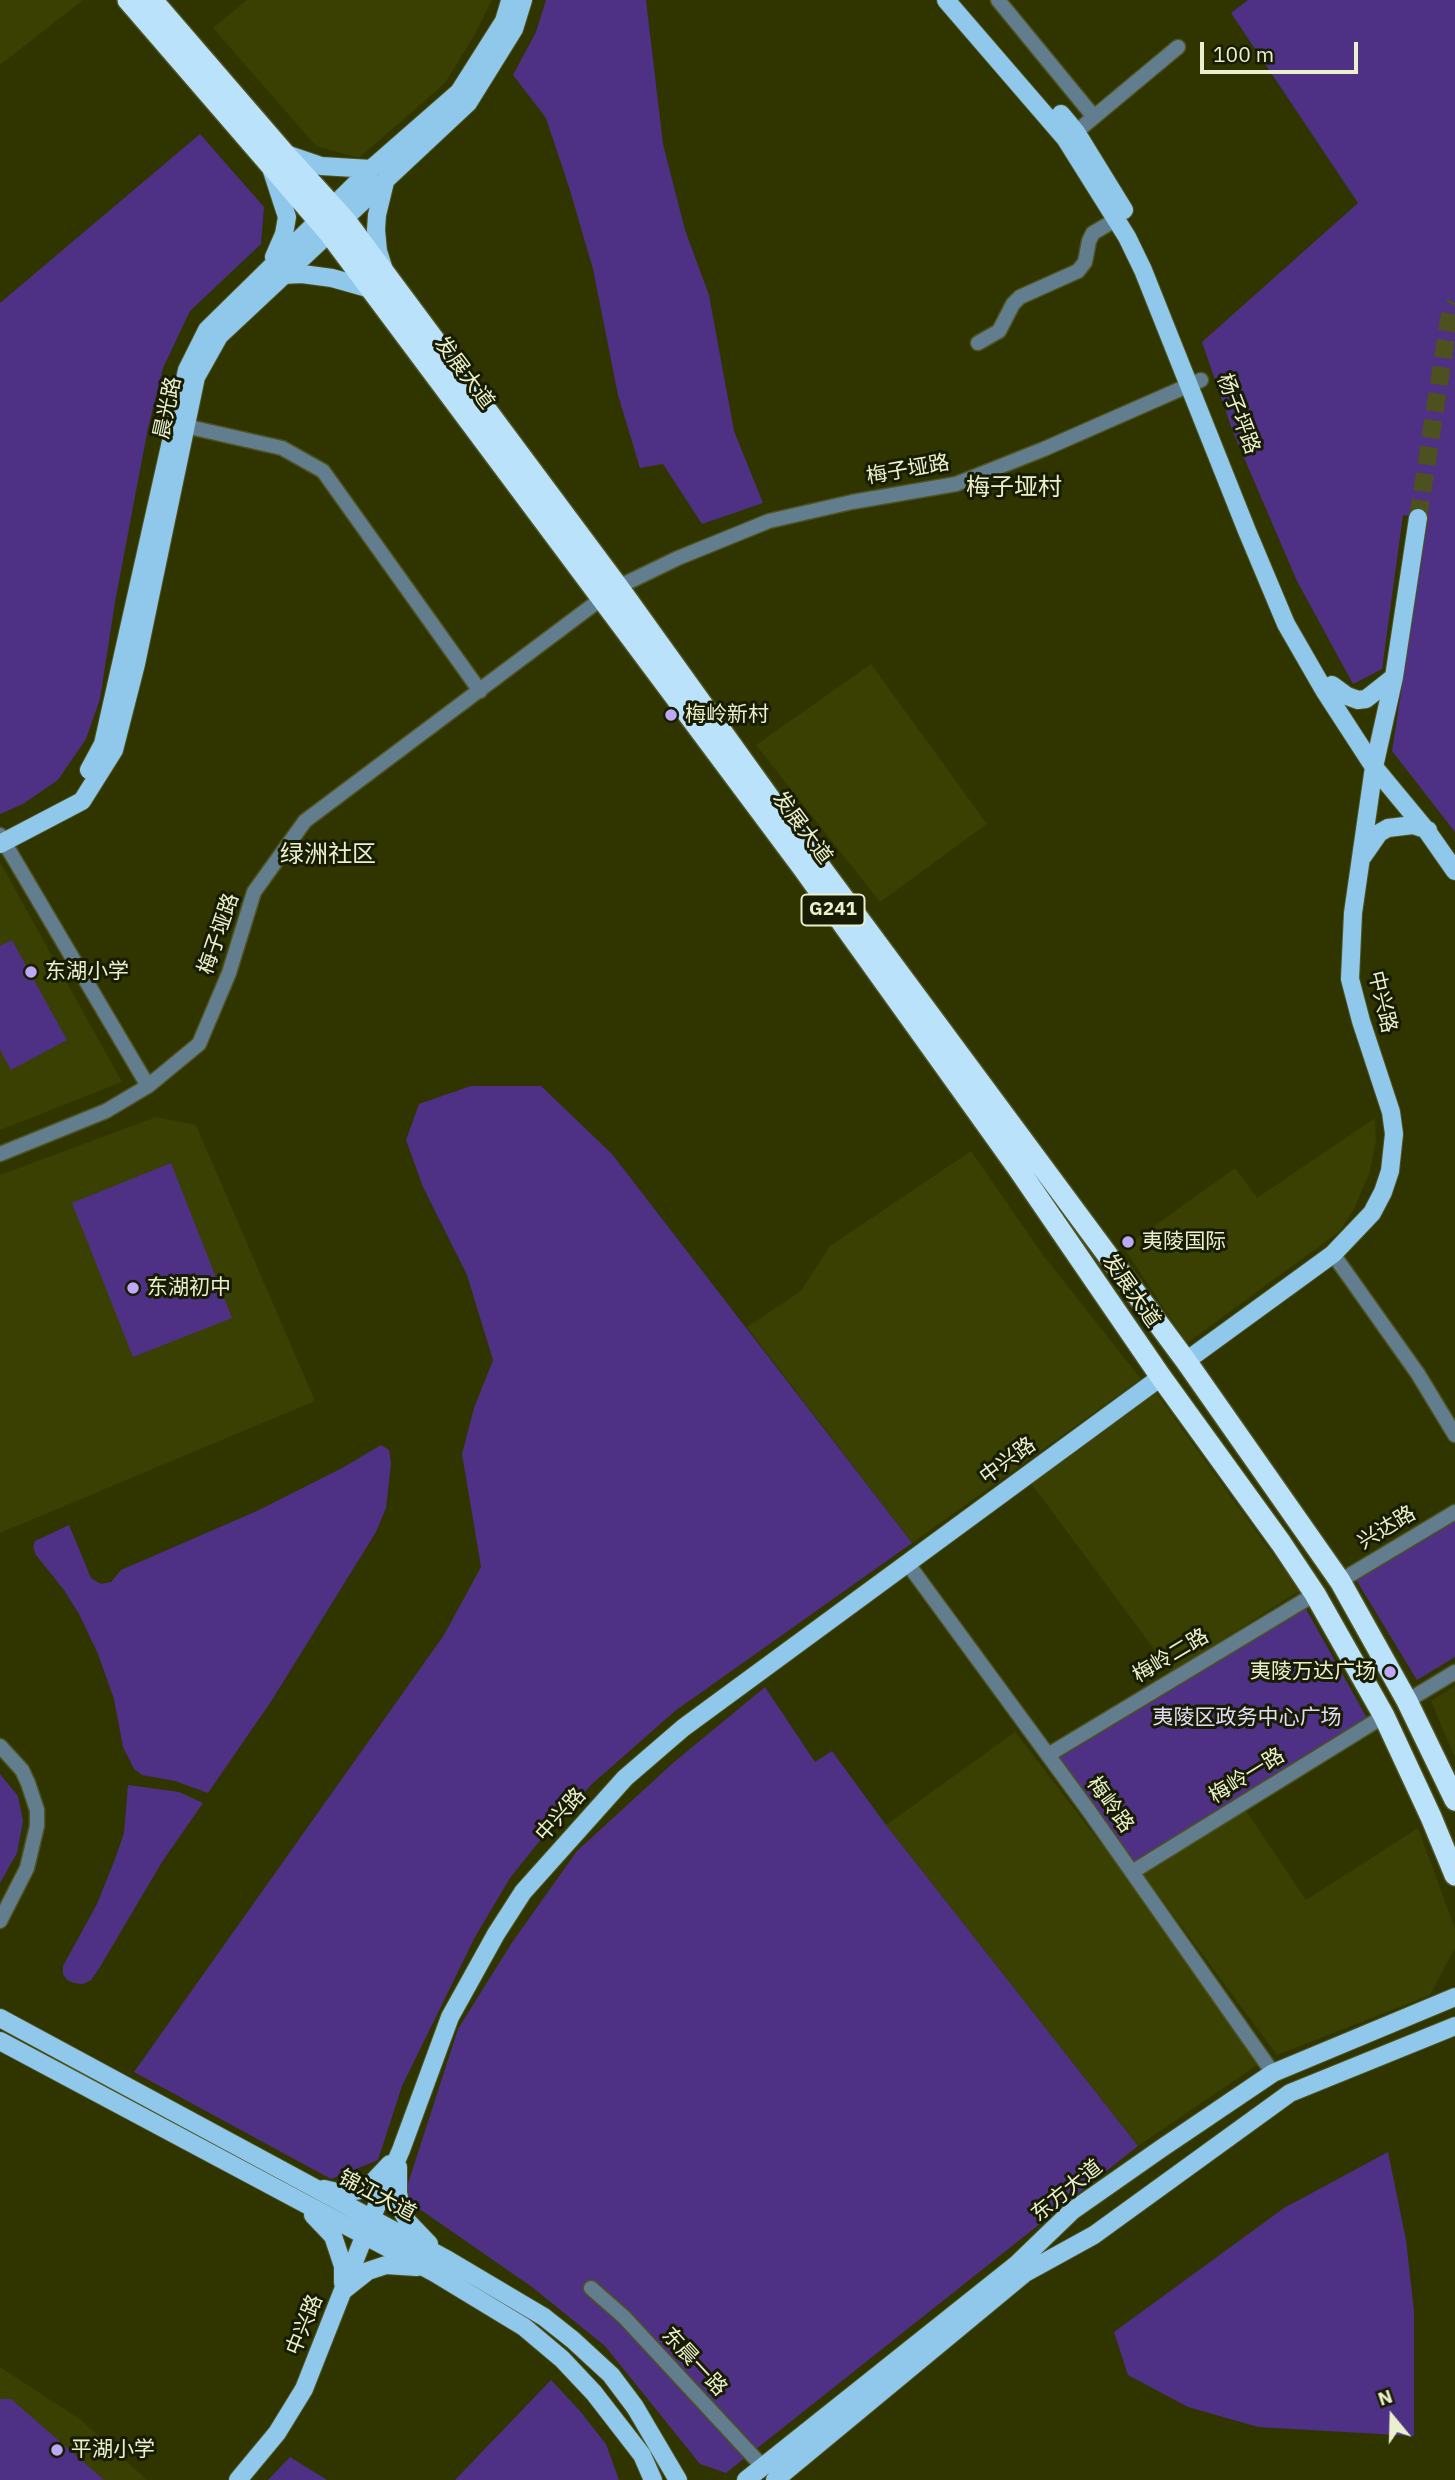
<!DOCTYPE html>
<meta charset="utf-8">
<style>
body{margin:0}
#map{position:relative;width:1455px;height:2480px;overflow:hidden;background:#303500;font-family:"IBM Plex Sans",sans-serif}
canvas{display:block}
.north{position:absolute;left:1357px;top:2382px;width:70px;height:70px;-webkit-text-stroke:5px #181c02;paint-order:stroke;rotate:341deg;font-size:19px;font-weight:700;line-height:28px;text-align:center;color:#eaf0ce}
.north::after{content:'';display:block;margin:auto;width:24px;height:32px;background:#eaf0ce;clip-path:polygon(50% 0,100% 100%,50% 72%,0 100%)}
.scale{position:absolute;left:1200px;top:42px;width:158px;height:32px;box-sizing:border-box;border:4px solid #eaf0ce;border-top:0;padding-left:9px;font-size:21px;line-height:24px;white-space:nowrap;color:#eaf0ce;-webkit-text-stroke:5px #181c02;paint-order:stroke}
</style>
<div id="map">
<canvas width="1455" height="2480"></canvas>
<div class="north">N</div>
<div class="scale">100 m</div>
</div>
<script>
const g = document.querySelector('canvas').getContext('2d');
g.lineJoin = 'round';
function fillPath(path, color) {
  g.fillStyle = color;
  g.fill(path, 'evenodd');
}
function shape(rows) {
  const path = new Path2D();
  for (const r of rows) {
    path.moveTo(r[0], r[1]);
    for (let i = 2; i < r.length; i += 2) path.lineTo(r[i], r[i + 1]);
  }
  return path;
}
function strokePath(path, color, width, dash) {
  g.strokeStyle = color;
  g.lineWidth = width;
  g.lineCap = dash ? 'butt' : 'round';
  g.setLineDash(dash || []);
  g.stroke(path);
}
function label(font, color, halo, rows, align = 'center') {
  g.font = font + ' "IBM Plex Sans","Noto Sans SC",sans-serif';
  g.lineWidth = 6;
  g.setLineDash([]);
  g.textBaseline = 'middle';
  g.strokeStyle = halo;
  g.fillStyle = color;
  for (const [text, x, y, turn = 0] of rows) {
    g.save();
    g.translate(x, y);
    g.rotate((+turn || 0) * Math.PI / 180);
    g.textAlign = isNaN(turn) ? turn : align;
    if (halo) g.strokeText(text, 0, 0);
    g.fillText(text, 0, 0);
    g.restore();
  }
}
fillPath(shape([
 [0,0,83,0,0,65],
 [247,0,492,0,474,36,445,83,359,158,316,146,213,28],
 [871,664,987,824,880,902,756,745],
 [0,862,122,1082,0,1130],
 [156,1117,196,1125,315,1401,0,1533,0,1175],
 [1375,1118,1376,1142,1369,1174,1354,1209,1340,1231,1187,1343,1124,1248,1235,1168,1257,1198],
 [971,1151,1043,1255,1141,1379,912,1543,747,1327,801,1291,830,1246],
 [1156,1393,1299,1591,1171,1672,1031,1483],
 [1455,1686,1455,1758,1431,1701],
 [1015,1732,1146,1902,1260,2063,1138,2146,886,1825],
 [1245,1809,1306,1900,1418,1828,1455,1929,1455,1948,1430,1995,1277,2055,1143,1874],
 [0,2367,81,2420,147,2480,0,2480]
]), '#3a4001');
fillPath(shape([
 [546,0,646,0,663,144,685,230,709,295,734,431,763,503,702,524,663,464,640,468,618,395,593,269,569,187,546,118,513,75,536,32],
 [1248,0,1455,0,1455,832,1392,751,1428,518,1403,515,1382,669,1353,684,1297,581,1233,432,1202,342,1358,203,1231,13],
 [200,134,264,207,261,244,190,311,163,368,148,428,115,602,100,699,86,739,58,780,23,804,0,814,0,303],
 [12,940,67,1040,11,1070,0,1050,0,946],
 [471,1086,541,1086,612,1154,912,1543,675,1711,592,1784,550,1828,510,1878,475,1937,402,2086,378,2160,331,2179,134,2072,444,1635,481,1567,462,1454,474,1408,493,1360,467,1275,423,1187,406,1140,419,1104],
 [171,1163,232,1318,133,1357,72,1203],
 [381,1445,389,1450,391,1463,386,1508,376,1532,272,1700,208,1793,175,1781,142,1775,134,1769,123,1747,114,1699,98,1654,79,1614,64,1590,36,1555,33,1547,35,1541,69,1525,91,1578,101,1584,111,1582,121,1570,257,1511,344,1467],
 [1455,1518,1455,1657,1417,1680,1355,1578],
 [1306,1609,1368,1720,1134,1863,1057,1759,1239,1647],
 [765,1687,815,1762,832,1751,886,1825,1138,2146,726,2473,700,2464,605,2346,532,2287,421,2210,402,2202,458,2029,511,1944,577,1851,673,1763],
 [0,1774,18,1796,23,1821,17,1853,0,1883],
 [128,1785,179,1792,203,1803,162,1862,100,1967,91,1980,83,1984,74,1983,67,1980,63,1974,63,1966,97,1904,115,1859,124,1833],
 [1388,2152,1406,2240,1414,2312,1414,2436,1258,2427,1188,2407,1128,2375,1114,2332,1284,2208],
 [551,2380,580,2411,606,2444,619,2480,455,2480],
 [0,2399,11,2399,104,2480,0,2480],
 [290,2457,327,2480,268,2480]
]), '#4e3085');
strokePath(shape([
 [1418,518,1450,313,1455,303]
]), '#4c511f', 18, [18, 9]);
const minor = shape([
 [998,0,1094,117],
 [1076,132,1178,47],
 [978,343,999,331,1013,304,1020,297,1078,271,1085,262,1089,241,1093,233,1117,219],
 [176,424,282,448,323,471,480,691],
 [618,587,678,558,769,521,852,502,956,484,1044,449,1201,380],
 [0,835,148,1086],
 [0,1154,106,1111,148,1086,199,1044,229,973,254,892,305,821,601,599],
 [1333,1254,1418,1374,1455,1435],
 [908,1564,1089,1811,1273,2073],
 [1340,1581,1455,1512],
 [1407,1701,1455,1672],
 [0,1746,22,1770,28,1783,37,1810,37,1826,27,1868,0,1921],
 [1048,1755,1315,1594],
 [1132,1872,1384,1716],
 [591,2288,624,2317,763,2467]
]);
const major = shape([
 [946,0,1065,138,1127,237,1143,270,1247,531,1286,624,1324,690,1374,767,1427,831,1455,871],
 [1061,114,1076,132,1124,210],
 [286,154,321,166,371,169],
 [272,171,287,217,284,234,274,257],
 [384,270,378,251,376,230,377,215,385,182],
 [282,275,302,274,332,278,371,289],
 [1332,685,1347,696,1358,700,1366,699,1394,677],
 [89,770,103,744,187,370,207,330,371,169,459,92,504,21,510,1],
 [0,844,82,801,114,750,136,664,196,377,219,336,468,103,514,29,523,0],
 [1363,856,1379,833,1388,828,1413,825,1428,830],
 [1186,1361,1333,1254,1372,1213,1383,1192,1390,1171,1394,1134,1391,1112,1361,1021,1350,979,1353,913,1374,767,1394,677,1418,518],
 [0,2018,448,2260,544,2317,573,2340,611,2375,635,2407,678,2480],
 [0,2041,435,2273,524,2327,562,2359,594,2393,642,2455,653,2480],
 [398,2167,398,2193,402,2211,408,2222,429,2244],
 [324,2189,341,2193,360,2190,372,2183,390,2164],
 [313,2215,333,2236,343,2266,343,2283],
 [344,2290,368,2271,386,2265,417,2267],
 [238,2480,277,2433,304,2389,371,2219,401,2150,450,2017,496,1934,523,1892,625,1778,683,1728,1161,1377],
 [746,2480,1017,2264,1072,2211,1162,2148,1273,2073,1455,1997],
 [775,2480,1025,2273,1094,2235,1290,2093,1455,2026]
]);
const highway = shape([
 [128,0,330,234,803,868,1017,1167,1161,1377,1281,1543,1315,1594,1384,1716,1431,1817,1455,1875],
 [152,0,284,153,345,220,618,587,773,803,1186,1361,1340,1581,1407,1701,1455,1800]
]);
strokePath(minor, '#4e5321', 17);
strokePath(major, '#4e5321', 20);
strokePath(highway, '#4e5321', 24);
strokePath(minor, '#627d8e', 14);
strokePath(major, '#8fc8ea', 18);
strokePath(highway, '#bae2fb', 21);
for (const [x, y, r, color] of [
 [671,715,7,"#bda9f5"],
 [31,972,7,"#bda9f5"],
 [1128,1242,7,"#bda9f5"],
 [133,1288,7,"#bda9f5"],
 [1390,1672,7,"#bda9f5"],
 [57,2450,7,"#bda9f5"]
]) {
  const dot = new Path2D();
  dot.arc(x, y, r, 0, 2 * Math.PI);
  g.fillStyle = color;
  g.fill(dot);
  strokePath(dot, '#181c02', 2.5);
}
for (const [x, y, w] of [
 [833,910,63]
]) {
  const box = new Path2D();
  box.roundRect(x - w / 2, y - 15.5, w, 31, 5);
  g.fillStyle = '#181c02';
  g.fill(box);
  strokePath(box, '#eaf0ce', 2);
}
label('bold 19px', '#eaf0ce', null, [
 ["G241",833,910]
]);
label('21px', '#eaf0ce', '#181c02', [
 ["发展大道",464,373,53],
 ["晨光路",168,408,-78],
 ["杨子坪路",1238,414,69],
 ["梅子垭路",908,470,-10],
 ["发展大道",802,828,53],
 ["梅子垭路",219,934,-71],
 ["中兴路",1382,1002,77],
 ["发展大道",1131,1291,55],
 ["中兴路",1008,1461,-36],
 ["兴达路",1387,1528,-31],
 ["梅岭二路",1171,1656,-31],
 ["梅岭一路",1247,1776,-32],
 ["梅岭路",1110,1805,54],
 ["中兴路",561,1815,-48],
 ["东方大道",1067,2191,-39],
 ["锦江大道",377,2196,28],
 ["中兴路",305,2325,-68],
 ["东晨一路",694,2362,47]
]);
label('21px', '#eaf0ce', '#181c02', [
 ["梅岭新村",685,715],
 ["东湖小学",45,972],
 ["夷陵国际",1142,1242],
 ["东湖初中",147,1288],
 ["夷陵万达广场",1376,1672,"right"],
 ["平湖小学",71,2450]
], 'left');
label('21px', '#e2dcf9', '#181c02', [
 ["夷陵区政务中心广场",1247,1718]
]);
label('24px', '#eaf0ce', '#181c02', [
 ["梅子垭村",1014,488],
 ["绿洲社区",328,855]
]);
</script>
